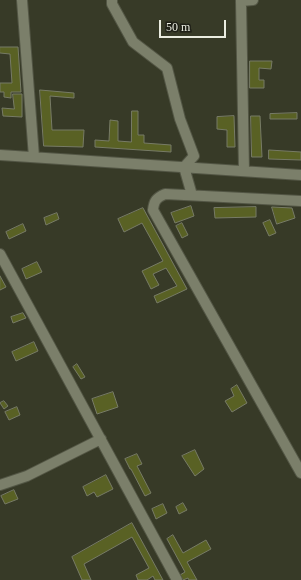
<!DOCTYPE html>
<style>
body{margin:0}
#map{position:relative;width:301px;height:580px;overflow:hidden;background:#373a27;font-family:Georgia,serif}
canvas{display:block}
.scale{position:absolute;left:159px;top:20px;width:67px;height:18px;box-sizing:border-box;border:2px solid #eaece0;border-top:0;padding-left:5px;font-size:12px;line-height:14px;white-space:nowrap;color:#eaece0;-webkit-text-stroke:3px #1f2017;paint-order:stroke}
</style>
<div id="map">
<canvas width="301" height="580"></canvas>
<div class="scale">50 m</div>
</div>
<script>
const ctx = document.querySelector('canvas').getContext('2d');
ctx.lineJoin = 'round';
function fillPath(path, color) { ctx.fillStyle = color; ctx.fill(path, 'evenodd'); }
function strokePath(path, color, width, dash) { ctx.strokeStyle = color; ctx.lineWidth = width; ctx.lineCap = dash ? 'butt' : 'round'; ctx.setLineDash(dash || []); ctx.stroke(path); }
const building = new Path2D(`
 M0 47H18L21 92H11V98L4 97V92H0V83H12L10 54 0 53Z
 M250 61H272L271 69 259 68V80H264V88H250Z
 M40 90 74 93V98L50 96 52 130H84L83 147 44 146Z
 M13 94H22V117L3 116 2 108 14 109Z
 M132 111H138V135H144V143L171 145V152L95 147V140L109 141 110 120 118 121V141L131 142Z
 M297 113V119H270V114Z
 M234 116 235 147H227V130L217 129V117Z
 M251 116H260L262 157H252Z
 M269 150 301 152V160L269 159Z
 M191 206 194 216 175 223 171 213Z
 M256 207V217L215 218 214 208Z
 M272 207 292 208 295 218 277 224Z
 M143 208 187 289 157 303 154 296 177 286 166 268 153 274 159 285 151 289 142 271 163 261 142 223 124 232 118 219Z
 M57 213 59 219 46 225 44 218Z
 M270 220 276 233 269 236 263 223Z
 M182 223 188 235 182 238 176 226Z
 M23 224 26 231 9 239 6 232Z
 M37 262 42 272 26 279 22 269Z
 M0 276 6 287 0 290Z
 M23 313 26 318 13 323 11 317Z
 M34 342 38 351 16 361 12 352Z
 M77 364 85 377 81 379 73 367Z
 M237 385 247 403 232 412 225 401 234 396 231 389Z
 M113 392 118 407 97 414 92 399Z
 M4 401 8 406 4 409 0 403Z
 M17 407 20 415 9 420 5 412Z
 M195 450 204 469 195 476 182 456Z
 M137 454 142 464 137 466 151 493 145 496 131 469H130L125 459Z
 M106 475 113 489 97 497 94 492 87 496 83 487Z
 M14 490 18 499 5 504 1 496Z
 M183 503 187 510 179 514 176 507Z
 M163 504 167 513 156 519 152 509Z
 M132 523 163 580H155L153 576 147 580H138L136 575 149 568 132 537 84 564 91 580H82L72 557Z
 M173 535 183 553 206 540 211 549 187 562 197 580H189L188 578 183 580 180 575 185 572 167 539Z`);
fillPath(building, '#596124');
strokePath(building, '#777b66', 1);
const minor = new Path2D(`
 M22 0 34 157
 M112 0V4L133 42 167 68 180 119 194 156 184 167 192 195
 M241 0V1L253 0
 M241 1 244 171
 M0 155 301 175
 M301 201 165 194C156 198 154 201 153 210L301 473
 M0 254 177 580
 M0 485 27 476 101 439`);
strokePath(minor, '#535645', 12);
strokePath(minor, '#7b7f6a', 10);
</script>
